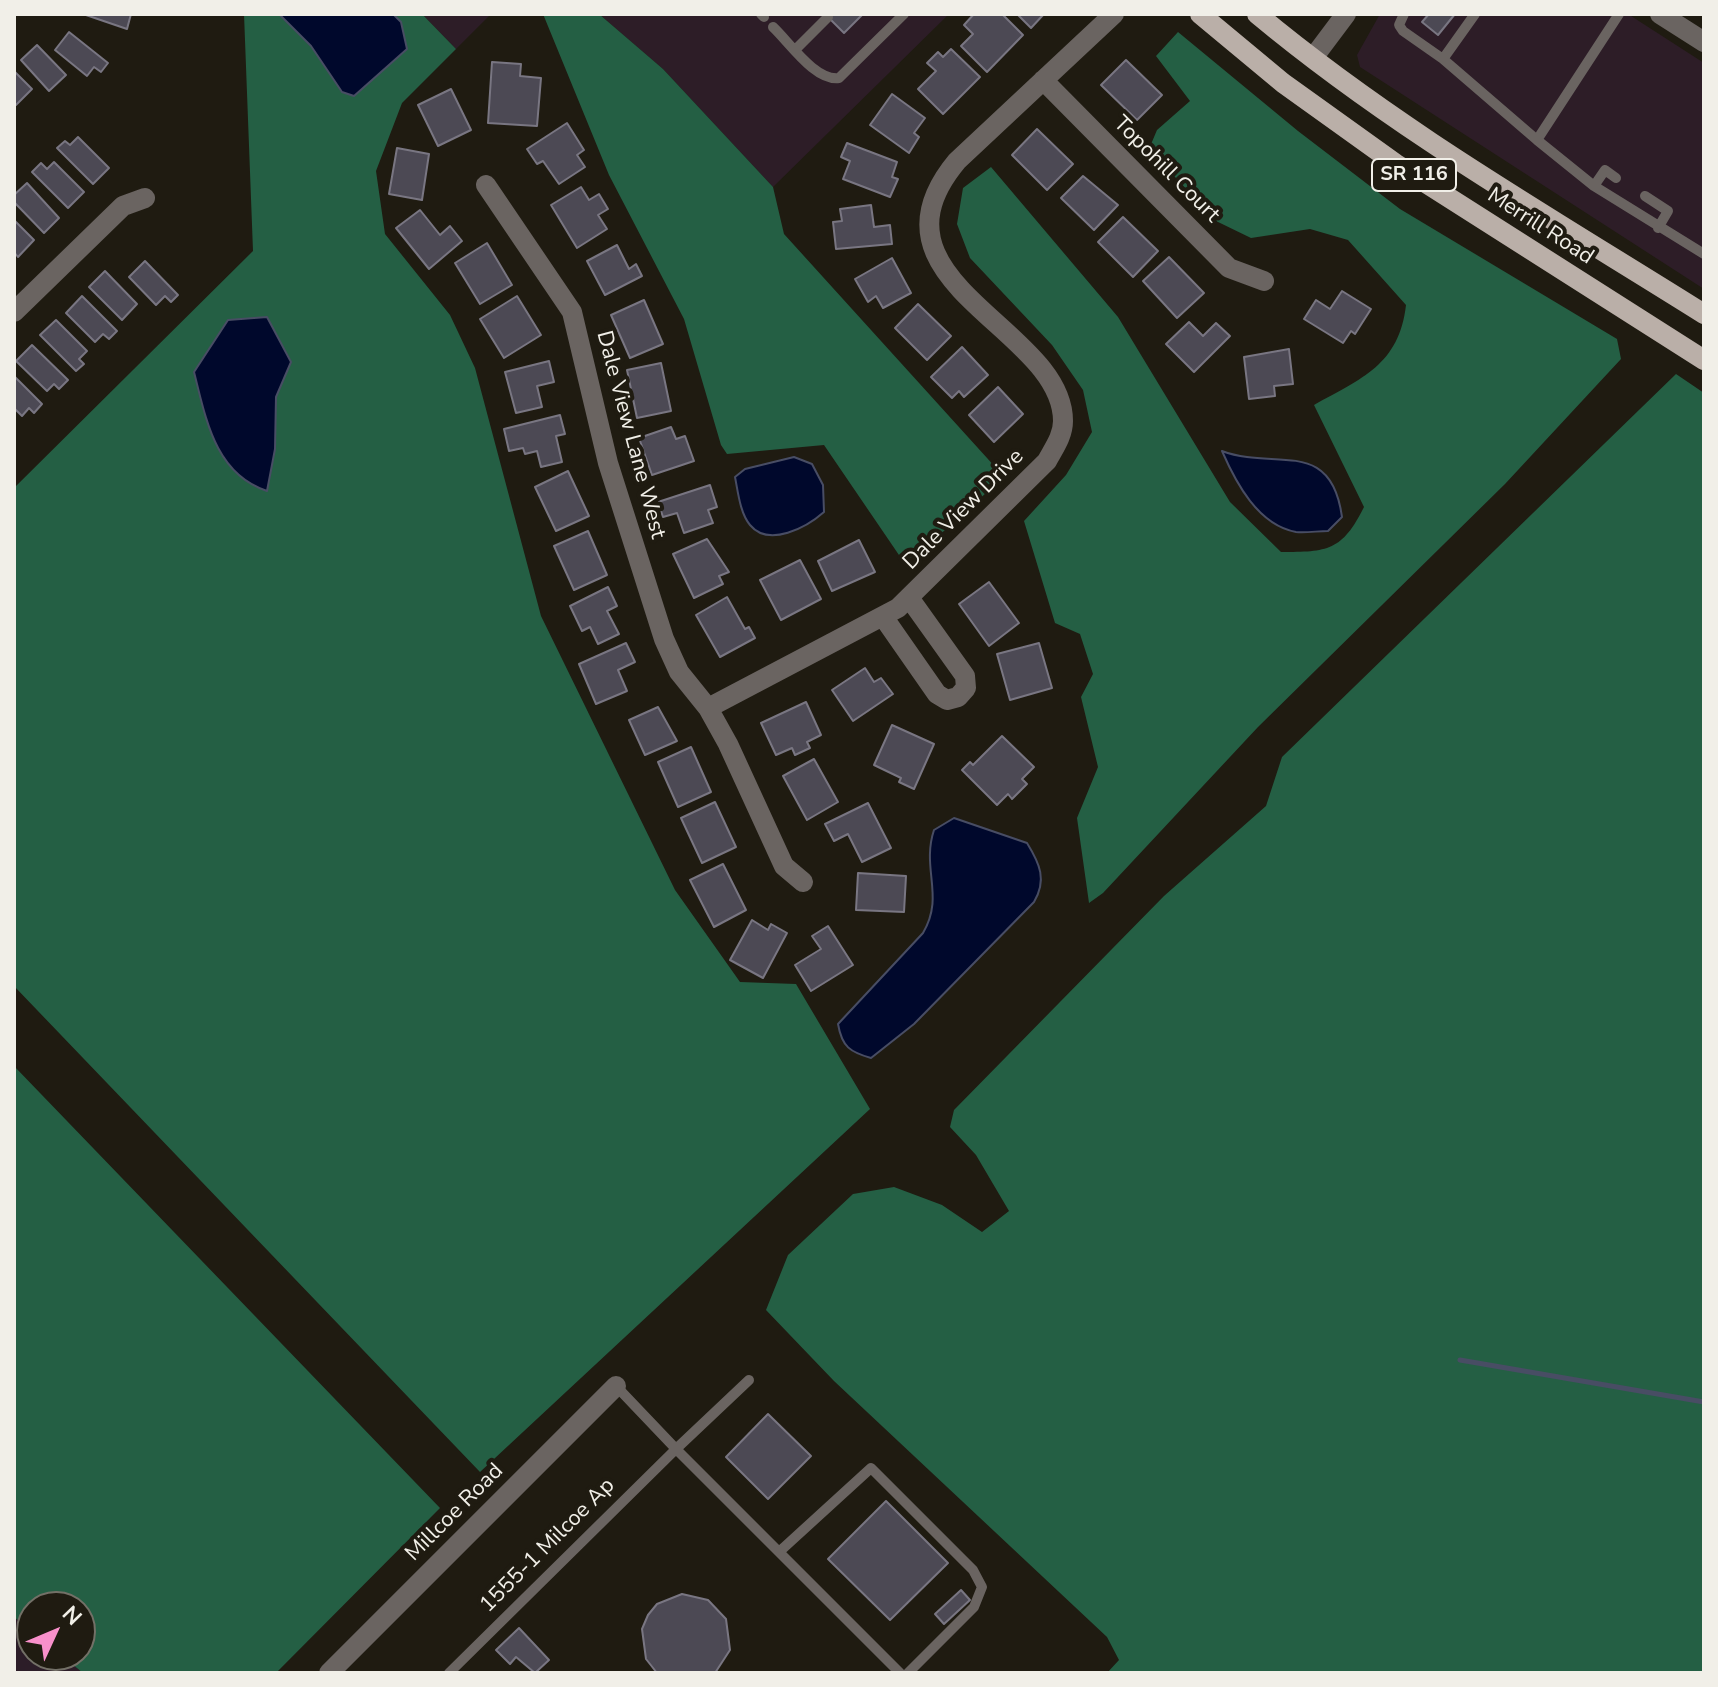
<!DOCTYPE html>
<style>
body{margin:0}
#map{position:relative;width:1718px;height:1687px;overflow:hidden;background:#1f1b11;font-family:"Nunito Sans",sans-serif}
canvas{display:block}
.frame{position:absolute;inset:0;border:16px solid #f1efe8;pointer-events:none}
.north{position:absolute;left:16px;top:1591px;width:80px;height:80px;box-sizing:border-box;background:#1f1b11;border:2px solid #737067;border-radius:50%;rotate:46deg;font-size:22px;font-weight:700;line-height:32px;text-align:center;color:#f1efe8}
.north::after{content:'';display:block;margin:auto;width:28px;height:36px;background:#f890cb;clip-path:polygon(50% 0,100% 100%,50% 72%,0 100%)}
</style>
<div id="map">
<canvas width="1718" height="1687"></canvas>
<div class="frame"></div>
<div class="north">N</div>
</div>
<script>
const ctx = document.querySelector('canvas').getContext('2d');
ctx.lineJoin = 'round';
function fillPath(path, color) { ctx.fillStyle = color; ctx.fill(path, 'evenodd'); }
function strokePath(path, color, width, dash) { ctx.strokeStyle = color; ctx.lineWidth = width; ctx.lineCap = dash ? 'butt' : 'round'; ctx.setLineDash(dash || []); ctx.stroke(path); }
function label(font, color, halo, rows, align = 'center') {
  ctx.font = font + ' "Nunito Sans",sans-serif'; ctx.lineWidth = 8; ctx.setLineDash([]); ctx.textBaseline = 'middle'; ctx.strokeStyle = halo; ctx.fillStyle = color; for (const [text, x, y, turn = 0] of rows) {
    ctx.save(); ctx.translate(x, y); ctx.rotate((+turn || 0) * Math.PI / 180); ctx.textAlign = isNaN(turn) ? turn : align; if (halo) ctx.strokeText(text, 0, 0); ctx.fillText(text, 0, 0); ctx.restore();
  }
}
fillPath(new Path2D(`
 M422 14H491L456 49Z
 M599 14H949L773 187 663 69Z
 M1380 14H1628L1704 63V289L1360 67 1357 55Z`), '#2d1d27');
fillPath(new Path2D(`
 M14 1617 32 1631V1655H61L83 1673H14Z`), '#2c1d28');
fillPath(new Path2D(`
 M244 14H279L311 46 342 92 401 22 393 14H422L456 49 402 103 376 171 385 234 450 315 475 368 541 616 675 890 740 982 796 984 870 1109 480 1472 14 986V488L253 251ZM267 317 291 361 276 397Z
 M543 14H599L663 69 773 187 784 234 997 469 996 484 915 557 901 558 824 445 727 454 721 445 684 319 609 175Z
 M1178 32 1298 131 1400 209 1617 339 1621 359 1505 484 1258 727 1103 893 1089 903 1077 818 1098 767 1081 697 1093 674 1080 634 1055 623 1024 521 1066 475 1092 432 1083 390 1052 345 970 258 957 224 963 188 991 167 1118 317 1230 502 1281 552C1328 552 1342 551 1364 507L1314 405C1362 378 1399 365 1406 305L1348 240 1310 229 1251 238 1216 221 1149 149 1157 130 1190 101 1156 56Z
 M1676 374 1704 393V1673H1107L1119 1660 1107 1637 834 1381 766 1310 788 1255 853 1194 894 1187 942 1205 982 1232 1009 1211 976 1155 950 1127 954 1110 1164 896 1266 806 1282 757Z
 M14 1066 440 1508 276 1673H83L61 1655H80V1607H32V1631L14 1617Z`), '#245f44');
const water = new Path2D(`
 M279 14H393L401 22 407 49 354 96 342 92 311 46Z
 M267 317 291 362 276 397 275 449 267 491C215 474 206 419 194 372L228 320Z
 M1222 451C1274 471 1331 436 1342 517L1328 531C1318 531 1306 533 1296 532 1258 525 1236 483 1222 451Z
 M794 457 812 464 823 485 824 512C807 527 769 548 750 525 740 513 738 492 735 477L745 469Z
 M954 818 1027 843C1040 864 1047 880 1034 902L914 1024 871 1058C850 1052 842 1047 838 1024L923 933C945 896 921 869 934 830Z`);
fillPath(water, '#00082c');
strokePath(water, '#484d64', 2);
strokePath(new Path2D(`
 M1460 1360 1704 1402`), '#484d64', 5);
const building = new Path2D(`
 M83 14H131L127 29Z
 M825 14H863L844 33Z
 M974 14H1002L1023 35 987 72 961 46 973 34 964 25Z
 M1017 14H1044L1031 28Z
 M1429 14H1455L1438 35 1422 22Z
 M69 32 108 63 101 72 94 67 87 76 55 50Z
 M37 45 66 75 49 91 21 60Z
 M951 49 980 77 943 114 918 89 936 71 927 63 938 52 943 57Z
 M1126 60 1162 95 1137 120 1101 85Z
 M492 62 521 64 520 76 541 78 537 126 488 123Z
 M14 71 32 89 16 105 14 103Z
 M451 89 471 130 438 146 418 105Z
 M892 94 925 118 914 133 919 137 909 153 870 125Z
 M567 123 584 150 577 155 585 167 559 184 543 161 537 164 527 149Z
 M1037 129 1073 164 1047 190 1012 155Z
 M78 137 109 168 93 184 57 148 65 141 70 145Z
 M847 143 897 162 892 177 898 179 890 197 843 179 850 161 841 157Z
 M397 148 429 154 422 200 389 194Z
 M54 162 84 192 68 208 32 172 41 163 47 169Z
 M1083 176 1118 205 1094 230 1061 198Z
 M27 183 59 218 44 233 14 202V195Z
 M581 187 589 200 599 194 608 209 598 215 607 229 577 248 551 205Z
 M871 205 874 227 890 225 892 244 836 249 833 222 842 221 840 209Z
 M420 210 440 235 450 226 462 241 429 269 396 228Z
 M1123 217 1158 251 1133 277 1098 242Z
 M14 220 34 240 18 257 14 252Z
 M487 243 512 285 480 304 455 263Z
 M617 245 629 269 636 264 642 276 605 295 587 261Z
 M1169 257 1204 293 1177 318 1143 281Z
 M892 258 911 293 883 308 876 296 868 302 855 279Z
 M145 261 178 295 171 302 165 296 156 305 129 277Z
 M105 271 137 304 122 320 89 287Z
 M1342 291 1371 309 1355 334 1351 331 1343 343 1304 319 1316 300 1330 309Z
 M82 296 117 331 109 339 103 334 95 342 66 313Z
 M517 296 541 335 504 358 480 319Z
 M644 300 663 344 630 358 611 315Z
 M918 304 951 336 927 360 895 328Z
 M56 320 87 351 79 359 84 364 76 371 40 335Z
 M1189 322 1203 336 1216 323 1230 336 1194 372 1166 344Z
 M32 345 68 380 59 389 54 384 47 391 16 361Z
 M962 347 988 375 964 397 959 391 952 398 931 377Z
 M1289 349 1293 384 1274 386 1275 396 1249 399 1244 357Z
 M549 361 554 382 537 386 542 407 516 413 505 372Z
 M661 363 671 411 637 418 627 370Z
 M14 376 42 404 34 413 29 408 22 416 14 408Z
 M998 387 1023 414 994 442 969 415Z
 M560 415 565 434 556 436 562 462 541 467 537 451 525 454 523 448 509 451 504 429Z
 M671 427 676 439 685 436 694 461 652 475 639 438Z
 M568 471 589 516 556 531 535 487Z
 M710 485 717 507 708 510 713 523 684 533 677 513 663 517 658 502Z
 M588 531 607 575 574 590 554 546Z
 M707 539 729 572 719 576 723 584 694 598 673 554Z
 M859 540 875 572 832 591 818 561Z
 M800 560 821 599 781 620 760 580Z
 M989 582 1019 623 989 646 959 604Z
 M608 587 617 606 607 611 619 634 598 644 590 627 582 631 570 606Z
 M727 597 745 629 749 627 755 638 720 657 696 615Z
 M626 643 635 662 618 670 627 691 596 704 579 664Z
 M1039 643 1052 688 1010 700 997 654Z
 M865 668 874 682 881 678 893 694 853 721 832 690Z
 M806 702 821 735 807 742 810 748 795 755 792 748 776 755 761 723Z
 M658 707 677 741 645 755 629 720Z
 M892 725 934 744 914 789 899 782 901 778 874 765Z
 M1002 736 1034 767 1022 779 1027 784 1012 799 1008 794 997 805 962 770 970 762 973 765Z
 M691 747 711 792 678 807 658 762Z
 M814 759 838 802 807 820 783 776Z
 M715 802 736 847 702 863 681 818Z
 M868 803 891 848 862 862 848 834 834 841 825 824Z
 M723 864 746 910 714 927 690 880Z
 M858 873 906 876 904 912 856 910Z
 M752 920 768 930 771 924 787 933 763 978 730 960Z
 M828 926 853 965 811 991 795 965 821 949 812 936Z
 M768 1414 811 1456 768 1499 726 1457Z
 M886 1501 948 1563 890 1620 828 1559Z
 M961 1590 970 1600 944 1624 935 1614Z
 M682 1594 708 1600 726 1619 730 1650 715 1673H657L646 1659 642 1629 648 1615 657 1604Z
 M519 1628 549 1660 535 1673 516 1657 510 1664 496 1650Z`);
fillPath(building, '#4c4954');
strokePath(building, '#797682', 2);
strokePath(new Path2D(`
 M761 14 764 17
 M1404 14 1399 25 1403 31 1443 59 1475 14
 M1619 14 1537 140 1594 186 1704 254
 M773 27C790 43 815 81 839 78L904 14
 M796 49 828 17
 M1443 59 1537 140
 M1594 186 1605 170 1616 178
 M1645 196 1668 211 1658 228
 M616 1386 676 1449 749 1380
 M779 1552 871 1468 973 1570 982 1587 974 1607 908 1673
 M449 1673 676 1449 900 1673`), '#6a6461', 10);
strokePath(new Path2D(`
 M1660 14 1704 42
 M1313 58 1346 14
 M1043 80 1229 268 1264 281
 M486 185 572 312 608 463 664 639 679 672 708 708 728 744 784 866 803 882
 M14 312 123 206 145 198
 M884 618 937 694 947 700 958 697 966 688 965 676 910 599
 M708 708 898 608 1047 461C1054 448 1063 436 1063 421 1063 327 856 282 957 161L1114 14
 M329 1673 616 1386`), '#6a6461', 20);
strokePath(new Path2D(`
 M1200 14 1283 83 1396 164 1704 360
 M1257 14C1395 129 1553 219 1704 314`), '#baafa8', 20);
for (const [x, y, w] of [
 [1414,175,84]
]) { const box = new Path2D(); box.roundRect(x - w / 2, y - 16, w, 32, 6); ctx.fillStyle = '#1f1b11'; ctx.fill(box); strokePath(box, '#f1efe8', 2); }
label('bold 20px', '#f1efe8', null, [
 ["SR 116",1414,175]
]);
label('22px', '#f1efe8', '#1f1b11', [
 ["Topohill Court",1166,170,45],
 ["Merrill Road",1540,227,33],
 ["Dale View Lane West",630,435,75],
 ["Dale View Drive",964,510,-45],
 ["Millcoe Road",455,1513,-45],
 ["1555-1 Milcoe Ap",548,1546,-45]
]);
</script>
